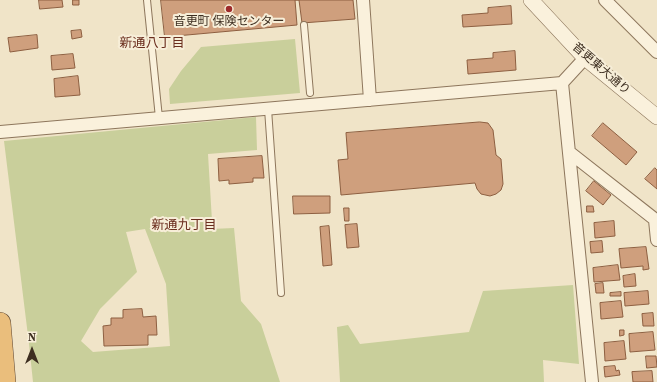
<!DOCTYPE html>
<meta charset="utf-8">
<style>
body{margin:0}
#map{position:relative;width:657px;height:382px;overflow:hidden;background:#f0e4c8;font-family:"Source Serif 4",serif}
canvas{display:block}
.north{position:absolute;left:12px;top:330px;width:40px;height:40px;-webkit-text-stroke:3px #f7eed8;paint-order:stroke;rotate:0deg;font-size:11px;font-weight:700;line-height:16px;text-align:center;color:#3d2e20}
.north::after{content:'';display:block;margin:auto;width:14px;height:18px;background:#3d2e20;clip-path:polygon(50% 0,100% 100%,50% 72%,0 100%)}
</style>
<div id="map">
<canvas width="657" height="382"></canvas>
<div class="north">N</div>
</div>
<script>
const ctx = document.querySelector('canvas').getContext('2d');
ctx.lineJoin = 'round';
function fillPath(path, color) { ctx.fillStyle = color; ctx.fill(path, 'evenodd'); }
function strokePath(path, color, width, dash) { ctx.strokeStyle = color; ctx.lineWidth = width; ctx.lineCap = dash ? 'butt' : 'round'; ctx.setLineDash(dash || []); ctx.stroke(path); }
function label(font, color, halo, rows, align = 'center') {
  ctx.font = font + ' "Source Serif 4","Noto Sans JP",serif'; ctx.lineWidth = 4; ctx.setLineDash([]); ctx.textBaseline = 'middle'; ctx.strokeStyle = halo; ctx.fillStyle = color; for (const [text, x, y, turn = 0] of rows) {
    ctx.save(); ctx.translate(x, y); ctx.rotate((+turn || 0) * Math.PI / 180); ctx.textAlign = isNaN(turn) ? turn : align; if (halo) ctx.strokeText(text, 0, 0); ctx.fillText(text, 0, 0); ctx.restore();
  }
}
fillPath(new Path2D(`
 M295 39 300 93 170 104 169 89 181 71 201 47Z
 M256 117 257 150 208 154 212 221 211 229 234 228 241 301 261 324 280 382H33L29 344 4 141ZM145 229 166 284 170 346 93 352 81 341 100 309 137 272 126 232Z
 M573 285 579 364 543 360 544 382H340L337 327 348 325 360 344 469 332 483 291Z`), '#c9cf9b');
const building = new Path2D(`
 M39 0H62L63 7 40 9Z
 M73 0H79V5H73Z
 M161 0H353L355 19 302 23 299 0H295L297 25 165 37Z
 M511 6 512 24 463 27 462 15 488 13V8Z
 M81 30 82 37 72 39 71 31Z
 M37 35 38 48 10 52 8 38Z
 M515 51 516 70 468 74 467 60 493 58V53Z
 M73 54 75 68 52 70 51 56Z
 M78 76 80 95 55 97 54 79Z
 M480 122 488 123 493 130 496 155 501 159 503 184 501 190 496 194 490 196 481 194 477 189 475 183 341 195 338 160 348 159 346 133Z
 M603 123 637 152 626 165 592 136Z
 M262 156 264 178H253V182L229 184V180L219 181 218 159Z
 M655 168 657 170V189L645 179Z
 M594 181 611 195 603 205 586 191Z
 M293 196H330V213L294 214Z
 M587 206H593L594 212H587Z
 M344 208H349V221H345Z
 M614 221 615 236 595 238 594 223Z
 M357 224 359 247 347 248 345 225Z
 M329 226 332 265 323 266 320 227Z
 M602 241 603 252 591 253 590 242Z
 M646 247 649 269 643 270V266L621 268 619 249Z
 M618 265 620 280 594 282 593 268Z
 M635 274 636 286 624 287 623 276Z
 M603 283 604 293H596L595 284Z
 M648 291 649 304 625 306 624 293Z
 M621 292V296H610V293Z
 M621 301 623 317 601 319 600 303Z
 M142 309 143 317 156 316 157 335H148V345L104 346 103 326 111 325V318H123V310Z
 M653 313 654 326H643L642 314Z
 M620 330H624V335L620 336Z
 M653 332 655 350 630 352 629 334Z
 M624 341 626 359 605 361 604 343Z
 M646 356H656L657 367 647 368Z
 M615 366 616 371 619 370 620 375 605 377 604 367Z
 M652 371 653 382H633L632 372Z`);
fillPath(building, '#cf9f7d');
strokePath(building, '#8d5f41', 1);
const service = new Path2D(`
 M147 0 159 118
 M304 25 310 93
 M268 109 281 293`);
const minor = new Path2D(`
 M363 0 370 100
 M605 0 657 52
 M562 83 592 382
 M0 132 562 83 585 58
 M569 152 657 221
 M655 220 657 240`);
const tertiary = new Path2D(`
 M531 0 585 58 657 117`);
const trunk = new Path2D(`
 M0 323 5 382`);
strokePath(service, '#8d765c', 8);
strokePath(minor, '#8d765c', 14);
strokePath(tertiary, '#8d765c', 16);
strokePath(trunk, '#5b4430', 22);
strokePath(service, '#faf1dc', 6);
strokePath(minor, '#faf1dc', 12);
strokePath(tertiary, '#faf1dc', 15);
strokePath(trunk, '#eabe7c', 21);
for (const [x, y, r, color] of [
 [229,9,4,"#9e2a2b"]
]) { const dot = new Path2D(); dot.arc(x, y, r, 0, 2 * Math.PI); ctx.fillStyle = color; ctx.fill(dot); strokePath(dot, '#f7eed8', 1.5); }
label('12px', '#3d2e20', '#f7eed8', [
 ["音更町 保険センター",229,22]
]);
label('12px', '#3d2e20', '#f7eed8', [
 ["音更東大通り",601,69,41]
]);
label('13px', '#6b2e1e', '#f7eed8', [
 ["新通八丁目",152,44],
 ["新通九丁目",184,226]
]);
</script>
